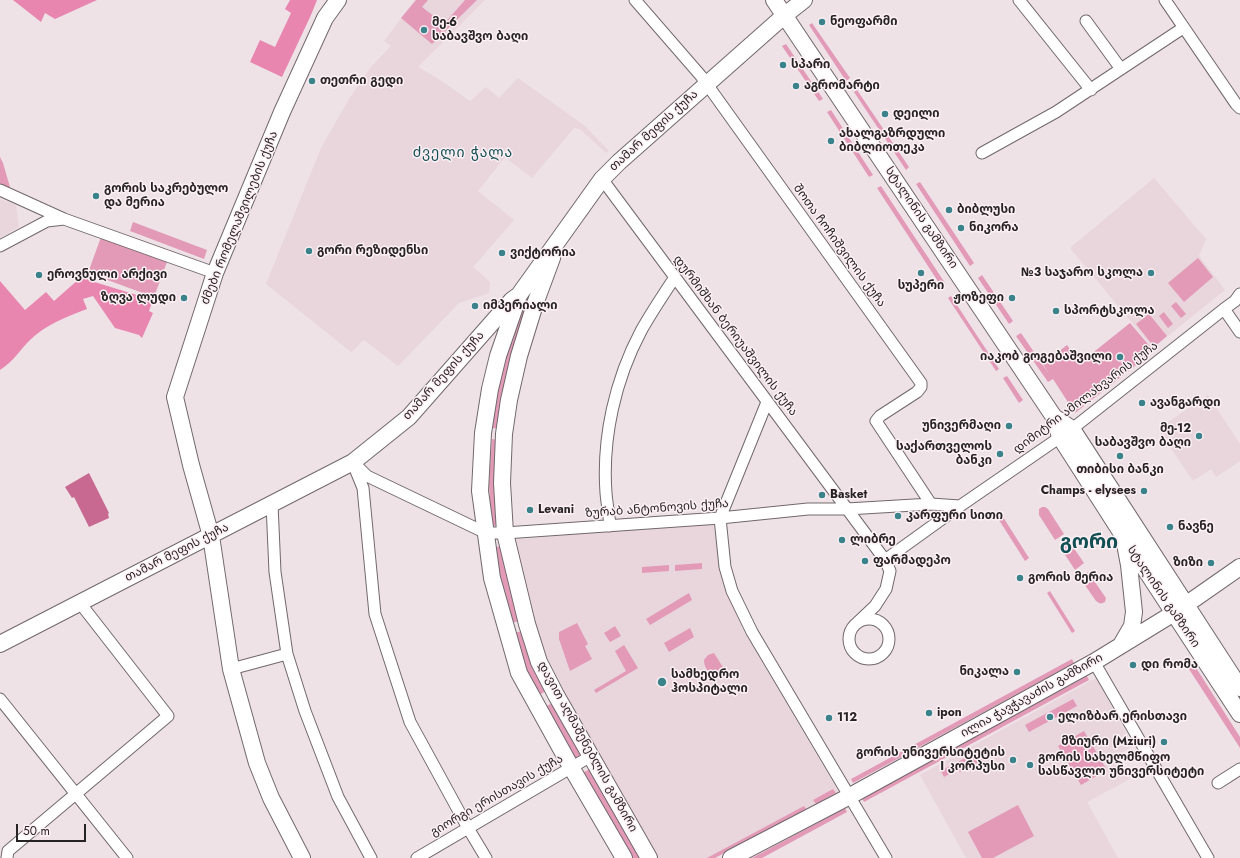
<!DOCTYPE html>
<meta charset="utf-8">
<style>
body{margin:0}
#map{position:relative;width:1240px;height:858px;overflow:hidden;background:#eee2e7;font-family:Jost,sans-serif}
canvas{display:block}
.scale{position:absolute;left:16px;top:824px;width:70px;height:18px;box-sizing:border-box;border:2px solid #272324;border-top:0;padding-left:5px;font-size:12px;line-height:14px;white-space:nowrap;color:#272324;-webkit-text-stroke:3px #fcf0f4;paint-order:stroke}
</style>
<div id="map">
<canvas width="1240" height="858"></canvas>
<div class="scale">50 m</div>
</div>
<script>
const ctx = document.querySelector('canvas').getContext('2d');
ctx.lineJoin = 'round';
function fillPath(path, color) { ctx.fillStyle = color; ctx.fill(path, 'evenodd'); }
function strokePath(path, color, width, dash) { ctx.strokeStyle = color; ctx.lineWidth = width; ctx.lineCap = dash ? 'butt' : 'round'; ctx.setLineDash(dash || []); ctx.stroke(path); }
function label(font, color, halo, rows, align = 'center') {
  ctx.font = font + ' Jost,"Noto Sans Georgian",sans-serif'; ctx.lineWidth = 3; ctx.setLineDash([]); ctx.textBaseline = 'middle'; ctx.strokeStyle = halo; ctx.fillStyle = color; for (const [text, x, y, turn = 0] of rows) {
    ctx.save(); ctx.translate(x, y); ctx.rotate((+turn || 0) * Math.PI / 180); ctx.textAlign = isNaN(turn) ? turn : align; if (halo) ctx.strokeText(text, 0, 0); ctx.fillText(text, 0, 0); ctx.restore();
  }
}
fillPath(new Path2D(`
 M415 0H485L418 67 437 78 470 101 486 87 499 98 518 78 585 126 609 151 606 153 580 129 574 128 532 178 505 157 478 191 514 220 473 267 490 282 489 293 459 303 398 366 364 340 351 352 266 284 321 148 349 99 370 68 391 46 384 41Z
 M1154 178 1206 239 1199 256 1225 290 1153 348 1070 248Z
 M0 199 16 205 19 227 0 238Z
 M1208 395 1240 444V461L1216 477 1211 469 1193 481 1158 429Z
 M713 522 723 583 743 630 839 793 710 858H651L542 666 511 540Z
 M1096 678 1133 746 1117 755 1130 779 1087 802 1118 858H966L920 775Z`), '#e9d5dc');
fillPath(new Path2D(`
 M416 0H428L422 7 444 24 465 0H477L432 44 401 18Z
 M812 23 850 78 846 81 809 25Z
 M786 44 823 99 819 101 782 46Z
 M857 90 909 167 906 170 854 92Z
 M831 110 873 175 869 177 827 112Z
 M0 157 3 163 12 194 0 188Z
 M920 182 974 263 970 266 916 184Z
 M881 186 945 283 941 286 877 188Z
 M133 222 207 250 204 259 130 231Z
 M101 237 167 262 154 297 88 273Z
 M1198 258 1213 277 1184 302 1168 283Z
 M982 275 1013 321 1009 324 978 278Z
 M951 296 999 369 996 371 948 298Z
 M1176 302 1186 314 1181 318 1171 306Z
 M525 306 529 307 502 429 492 428 497 386 506 350 522 307Z
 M1164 312 1173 324 1168 328 1159 316Z
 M1149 314 1167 336 1154 347 1136 324Z
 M1130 323 1154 351 1075 413 1053 379 1048 382 1016 336 1021 333 1049 374 1043 364 1067 345 1080 363Z
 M1007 376 1023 400 1019 403 1003 378Z
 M492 439 503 441 502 525 491 526 489 481Z
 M1042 507H1045L1048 509 1064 534 1055 540 1039 515V509Z
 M1003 517 1029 558 1025 561 999 520Z
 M1069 541 1084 563 1075 570 1060 547Z
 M505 545 521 621 509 623 492 548Z
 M702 563V569L675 571V565Z
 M669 565V571L642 573V567Z
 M1088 572 1106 598 1105 602C1101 604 1100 604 1096 601L1080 578Z
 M1050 591 1075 631 1072 633 1047 593Z
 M689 593 692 600 650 625 646 619Z
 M577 623 588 644 585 646 592 659 570 671 559 639V632Z
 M615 626 621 636 610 642 604 633Z
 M690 628 694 637 669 652 664 643Z
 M523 631 548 690 537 696 521 660 513 633Z
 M624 645 638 668 596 693 594 690 626 671 615 651Z
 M714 653 724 669 713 674C708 672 704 667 704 660L708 655Z
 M1072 659 1074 663 853 783 851 779Z
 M1193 663 1240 737V748L1187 666Z
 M1087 676 1089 680 864 802 862 798Z
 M1073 699 1077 706 1029 732 1025 725Z
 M554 702 584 753 573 760 543 708Z
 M1084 731 1107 770 1081 785 1058 746Z
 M982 749 987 758 960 772 958 769 944 777 941 771Z
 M592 768 644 858H628L580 774Z
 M833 789 836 793 816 804 813 800Z
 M1018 805 1034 836 993 858H982L968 832Z
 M804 806 806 809 715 858H707Z
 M845 808 847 812 762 858H752Z`), '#e29ab7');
fillPath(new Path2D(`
 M13 0H97L55 19 45 13 41 22Z
 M290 0H317L311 15 282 77 250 62 260 40 275 47 291 13 285 9Z
 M81 273 88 275V280L153 300 149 311 153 313 142 338 139 335 115 328 93 296 83 299 87 309C68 316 45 325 30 340 19 351 14 361 0 370V281L25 310 46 292 54 301 79 279Z`), '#e886b0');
fillPath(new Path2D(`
 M89 473 109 513 108 514 109 518 89 527 74 497 72 498 65 487Z`), '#c86992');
const street = new Path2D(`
 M635 0 701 76 921 383V387L917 392 880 416 876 421 931 504
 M1019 0 1091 90
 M1165 0 1236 104 1240 108
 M1086 21 1121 69
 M982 153 1056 112 1183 28
 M602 179 885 560 890 571 886 589 875 606 858 622
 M0 190 64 219 215 273
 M0 246 47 221 64 219
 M1224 309 1240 332
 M767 402 720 518 725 567 732 591 752 632 886 858
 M353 462 367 476 486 533H505L720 518 808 509H847L931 504 960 506
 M354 466 363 488 375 614 410 722 468 828 486 858
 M272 504 275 572 287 654 305 711 338 797 371 858
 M610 526C609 515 607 504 606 493 602 438 615 380 641 331 651 313 663 295 675 277
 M885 560 960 506 1072 429 1224 309 1235 301 1240 294
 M849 639a20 20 0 1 1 40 0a20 20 0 1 1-40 0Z
 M1094 662 1208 858
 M231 669 287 654
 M0 699 127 858
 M1218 783 1240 769
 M7 858 8 851 168 716 80 603
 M417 858 591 756`);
const secondary = new Path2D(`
 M774 0 1054 417 1060 437 1124 537 1240 714
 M552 258 535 304 519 356 509 400 504 434 502 483 505 533 527 624 539 662 556 695 649 858
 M518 298 498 356 490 389 483 433 480 491 492 578 519 673 571 767 624 858
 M1054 417 1072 429 1240 688
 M0 644 353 462 409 417 512 300 519 295 602 179 619 162 785 15 804 0
 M1121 645 1132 626 1134 612 1129 565 1125 544
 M302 858 271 798 257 763 231 669 211 536 191 465 175 397 215 273 282 112 325 18 338 0
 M731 858 850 796 1094 662 1174 613 1240 567`);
strokePath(street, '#72686c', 13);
strokePath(secondary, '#72686c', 18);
strokePath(street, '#fff', 11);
strokePath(secondary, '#fff', 16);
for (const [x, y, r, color] of [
 [822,22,4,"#3b838b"],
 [424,30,4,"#3b838b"],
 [783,65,4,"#3b838b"],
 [312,81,4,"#3b838b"],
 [796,86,4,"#3b838b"],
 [885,114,4,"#3b838b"],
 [831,141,4,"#3b838b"],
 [96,196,4,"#3b838b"],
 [949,210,4,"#3b838b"],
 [961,228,4,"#3b838b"],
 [309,251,4,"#3b838b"],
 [502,253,4,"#3b838b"],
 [921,273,4,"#3b838b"],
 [1151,273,4,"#3b838b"],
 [39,275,4,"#3b838b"],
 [184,298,4,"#3b838b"],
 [1012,298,4,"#3b838b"],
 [475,306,4,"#3b838b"],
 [1056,311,4,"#3b838b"],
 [1120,357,4,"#3b838b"],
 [1142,403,4,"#3b838b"],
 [1009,426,4,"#3b838b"],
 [1199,436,4,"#3b838b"],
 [1000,454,4,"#3b838b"],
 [1120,456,4,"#3b838b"],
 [1144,491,4,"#3b838b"],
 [822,495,4,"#3b838b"],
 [530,510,4,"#3b838b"],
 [898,516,4,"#3b838b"],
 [1170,527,4,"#3b838b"],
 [842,540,4,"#3b838b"],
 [865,561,4,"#3b838b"],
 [1211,563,4,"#3b838b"],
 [1020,578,4,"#3b838b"],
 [1133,665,4,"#3b838b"],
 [1017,672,4,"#3b838b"],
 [662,682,5,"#3b838b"],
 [929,713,4,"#3b838b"],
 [1050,717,4,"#3b838b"],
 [829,718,4,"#3b838b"],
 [1164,742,4,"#3b838b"],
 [1013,760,4,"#3b838b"],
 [1030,765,4,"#3b838b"]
]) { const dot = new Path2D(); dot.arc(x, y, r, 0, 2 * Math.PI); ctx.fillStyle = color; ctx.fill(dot); strokePath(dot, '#fcf0f4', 1.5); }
label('bold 12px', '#272324', '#fcf0f4', [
 ["ნეოფარმი",830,22],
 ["მე-6",432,23],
 ["საბავშვო ბაღი",432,37],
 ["სპარი",791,65],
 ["თეთრი გედი",320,81],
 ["აგრომარტი",804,86],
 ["დეილი",893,114],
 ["ახალგაზრდული",839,134],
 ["ბიბლიოთეკა",839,148],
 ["გორის საკრებულო",104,189],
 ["და მერია",104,203],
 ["ბიბლუსი",957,210],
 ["ნიკორა",969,228],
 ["გორი რეზიდენსი",317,251],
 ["ვიქტორია",510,253],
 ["№3 საჯარო სკოლა",1143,273,"right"],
 ["ეროვნული არქივი",47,275],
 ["სუპერი",921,286,"center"],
 ["ზღვა ლუდი",176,298,"right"],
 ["ჟოზეფი",1004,298,"right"],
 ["იმპერიალი",483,306],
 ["სპორტსკოლა",1064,311],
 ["იაკობ გოგებაშვილი",1112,357,"right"],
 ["ავანგარდი",1150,403],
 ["უნივერმაღი",1001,426,"right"],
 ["მე-12",1191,429,"right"],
 ["საბავშვო ბაღი",1191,443,"right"],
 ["საქართველოს",992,447,"right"],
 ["ბანკი",992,461,"right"],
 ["თიბისი ბანკი",1120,470,"center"],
 ["Champs - elysees",1136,491,"right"],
 ["Basket",830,495],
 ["Levani",538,510],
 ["კარფური სითი",906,516],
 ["ნავნე",1178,527],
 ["ლიბრე",850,540],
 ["ფარმადეპო",873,561],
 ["ზიზი",1203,563,"right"],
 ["გორის მერია",1028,578],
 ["დი რომა",1141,665],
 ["ნიკალა",1009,672,"right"],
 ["სამხედრო",671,675],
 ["ჰოსპიტალი",671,689],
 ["ipon",937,713],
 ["ელიზბარ ერისთავი",1058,717],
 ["112",837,718],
 ["მზიური (Mziuri)",1156,742,"right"],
 ["გორის უნივერსიტეტის",1005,753,"right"],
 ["I კორპუსი",1005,767,"right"],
 ["გორის სახელმწიფო",1038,758],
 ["სასწავლო უნივერსიტეტი",1038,772]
], 'left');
label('12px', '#272324', '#fcf0f4', [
 ["თამარ მეფის ქუჩა",654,131,-42],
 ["ძმები რომელაშვილების ქუჩა",240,218,-68],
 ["სტალინის გამზირი",921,218,56],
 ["შოთა ჩოჩიშვილის ქუჩა",839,246,54],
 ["დურმიშხან ბერიუაშვილის ქუჩა",735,336,53],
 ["თამარ მეფის ქუჩა",444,376,-48],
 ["დიმიტრი ამილახვარის ქუჩა",1086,398,-37],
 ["ზურაბ ანტონოვის ქუჩა",657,509,-4],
 ["თამარ მეფის ქუჩა",177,553,-27],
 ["სტალინის გამზირი",1163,597,56],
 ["ილია ჭავჭავაძის გამზირი",1032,696,-29],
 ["დავით აღმაშენებლის გამზირი",587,747,61],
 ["გიორგი ერისთავის ქუჩა",497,796,-30]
]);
ctx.letterSpacing = '1px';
label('14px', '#114f54', '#fcf0f4', [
 ["ძველი ჭალა",463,154]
]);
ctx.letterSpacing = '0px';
label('bold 20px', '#114f54', '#fcf0f4', [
 ["გორი",1089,543]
]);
</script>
